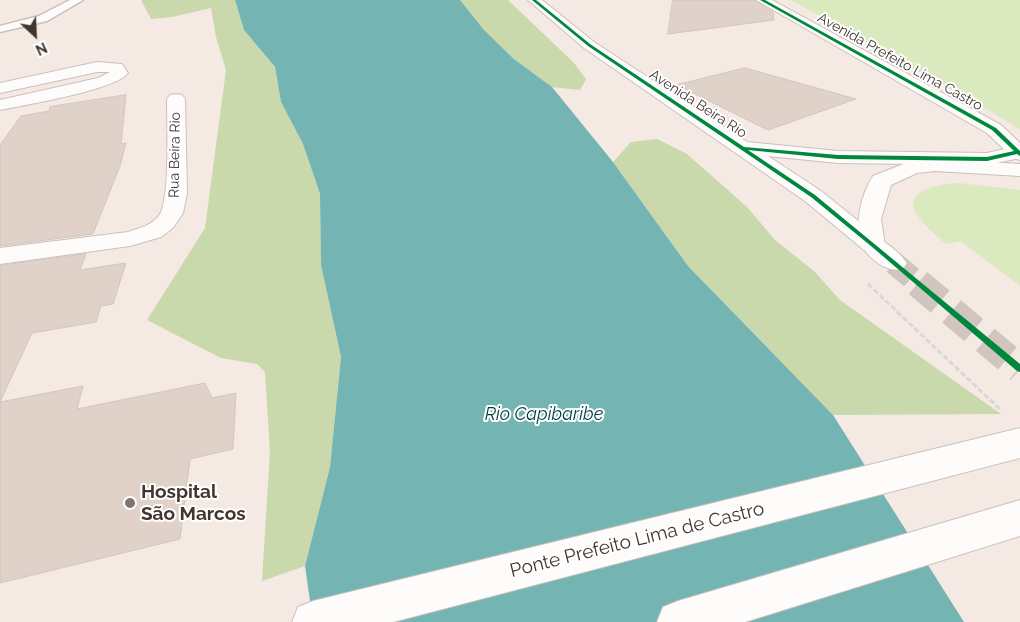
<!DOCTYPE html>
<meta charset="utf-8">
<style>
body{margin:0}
#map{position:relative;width:1020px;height:622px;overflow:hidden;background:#f4e9e3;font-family:Raleway,sans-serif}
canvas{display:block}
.north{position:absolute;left:10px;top:10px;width:50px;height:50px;-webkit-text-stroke:4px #fff;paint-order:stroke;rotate:155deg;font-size:14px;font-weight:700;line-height:20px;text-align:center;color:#42352f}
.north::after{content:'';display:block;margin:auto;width:18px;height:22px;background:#42352f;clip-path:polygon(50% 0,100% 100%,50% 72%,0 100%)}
</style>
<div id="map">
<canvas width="1020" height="622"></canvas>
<div class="north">N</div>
</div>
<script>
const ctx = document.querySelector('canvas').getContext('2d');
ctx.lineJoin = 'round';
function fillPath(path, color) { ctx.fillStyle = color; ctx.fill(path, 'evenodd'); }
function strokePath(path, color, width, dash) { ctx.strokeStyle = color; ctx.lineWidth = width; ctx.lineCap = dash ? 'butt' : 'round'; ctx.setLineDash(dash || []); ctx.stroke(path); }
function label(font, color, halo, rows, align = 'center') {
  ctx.font = font + ' Raleway,sans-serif'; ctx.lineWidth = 4; ctx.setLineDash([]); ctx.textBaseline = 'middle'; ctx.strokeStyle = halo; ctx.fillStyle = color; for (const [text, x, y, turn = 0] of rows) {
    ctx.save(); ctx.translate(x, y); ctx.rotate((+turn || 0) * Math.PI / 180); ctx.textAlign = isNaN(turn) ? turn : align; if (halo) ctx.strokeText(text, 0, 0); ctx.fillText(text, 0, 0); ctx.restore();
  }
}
fillPath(new Path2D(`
 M791 0H1020V130L1002 118Z
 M959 183 1020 190V286L961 241 946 244C936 235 925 227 918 216 899 189 942 184 959 183Z`), '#dae9be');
fillPath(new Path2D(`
 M141 0H235L244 30 275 67 281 102 303 144 320 194 321 265 341 357 330 467 305 566 262 581 270 452 265 372 257 364 221 358 147 320 205 228 226 70 216 37 211 8 172 17 151 19Z
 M460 0H508L574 63 586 79 580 90 552 87 514 59 484 30Z
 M657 139 687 154 747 207 775 240 815 272 840 300 1001 414 833 415 688 266 613 162 631 142Z`), '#c9d9ab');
fillPath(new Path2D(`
 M235 0H460L484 30 514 59 552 87 613 162 688 266 833 415 964 622H313L305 566 330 467 341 357 321 265 320 194 303 144 281 102 275 67 244 30Z`), '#74b5b3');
const building = new Path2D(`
 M673 0H754L773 12 774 20 668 34Z
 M745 68 856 99 768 130 677 85Z
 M126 95 121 144 126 143 120 166 93 234 0 246V145L21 116 49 111 50 107Z
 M86 254 80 270 126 263 113 304 101 306 96 322 32 333 0 402 83 386 77 409 205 383 212 398 236 393 233 449 190 459 180 539 0 583V266Z`);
fillPath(building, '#e0d1c9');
strokePath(building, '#d0c6c0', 1);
strokePath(new Path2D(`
 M894 263 919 284`), '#d0c5bf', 23, [23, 12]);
strokePath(new Path2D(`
 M918 283 1020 369`), '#d0c5bf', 29, [29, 15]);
const service = new Path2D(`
 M70 0H83L47 21 0 32V26L39 16Z`);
const minor = new Path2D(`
 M97 62 122 64 128 73C116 90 24 105 0 110V100L98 78 110 72H97L0 93V83Z
 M176 94 182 95 185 99 187 193 183 213 173 228 161 237 130 246 0 264V248L128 232C139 228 155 225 161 212 170 190 167 126 167 99L170 95Z`);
const tertiary = new Path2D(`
 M756 0H772L1001 125 1020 143V160L1013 158 987 133Z`);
const secondary = new Path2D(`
 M528 0H542L594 42 747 142 838 151 987 153 1018 146H1020V158L987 165 838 163 768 156 821 191 882 240 885 245 882 250 873 253 864 250 805 201 584 48Z`);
const primary = new Path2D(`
 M873 237C886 241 899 252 907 263L903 269C886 273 870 259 861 245L864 240Z`);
const trunk = new Path2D(`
 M935 159 1020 164V176L935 171 917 173 891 185 881 219 885 245 882 250 873 253 864 250C852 231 861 194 873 176L906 163Z
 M1020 428V458L393 622H292L298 607 313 601Z
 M1020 500V536L745 622H657L663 607 678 601Z`);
strokePath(service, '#cbc0bb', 3);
strokePath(minor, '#cbc0bb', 2);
strokePath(tertiary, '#cbc0bb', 2);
strokePath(secondary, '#cbc0bb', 2);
strokePath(primary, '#cbc0bb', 2);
strokePath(trunk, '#cbc0bb', 2);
strokePath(new Path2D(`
 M868 284 1001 410`), '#dbd7d5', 3, [5.5, 2.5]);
fillPath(service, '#fdfcfb');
fillPath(minor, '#fdfcfb');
fillPath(tertiary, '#fdfcfb');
fillPath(secondary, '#fdfcfb');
fillPath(primary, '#fdfcfb');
fillPath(trunk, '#fdfcfb');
fillPath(new Path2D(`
 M532 0H536L590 44 744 147 838 155 987 157 1014 151 992 130 760 0H765L996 128 1020 151V156L1017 154 987 161 838 159 748 150 815 195 1020 364V372L1017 371 871 246 811 197 588 46Z`), '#00873e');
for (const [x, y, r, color] of [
 [130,503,6,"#80746e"]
]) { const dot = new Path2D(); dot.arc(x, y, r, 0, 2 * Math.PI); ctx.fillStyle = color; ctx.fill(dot); strokePath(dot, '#fff', 2); }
label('14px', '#42352f', '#fff', [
 ["Avenida Prefeito Lima Castro",900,62,29],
 ["Avenida Beira Rio",698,104,33],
 ["Rua Beira Rio",175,155,-89]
]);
label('italic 18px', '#003d3d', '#fff', [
 ["Rio Capibaribe",544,415]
]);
label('bold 19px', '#42352f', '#fff', [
 ["Hospital",141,492],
 ["São Marcos",141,514]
], 'left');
label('19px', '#42352f', '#fff', [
 ["Ponte Prefeito Lima de Castro",637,540,-14]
]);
</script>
